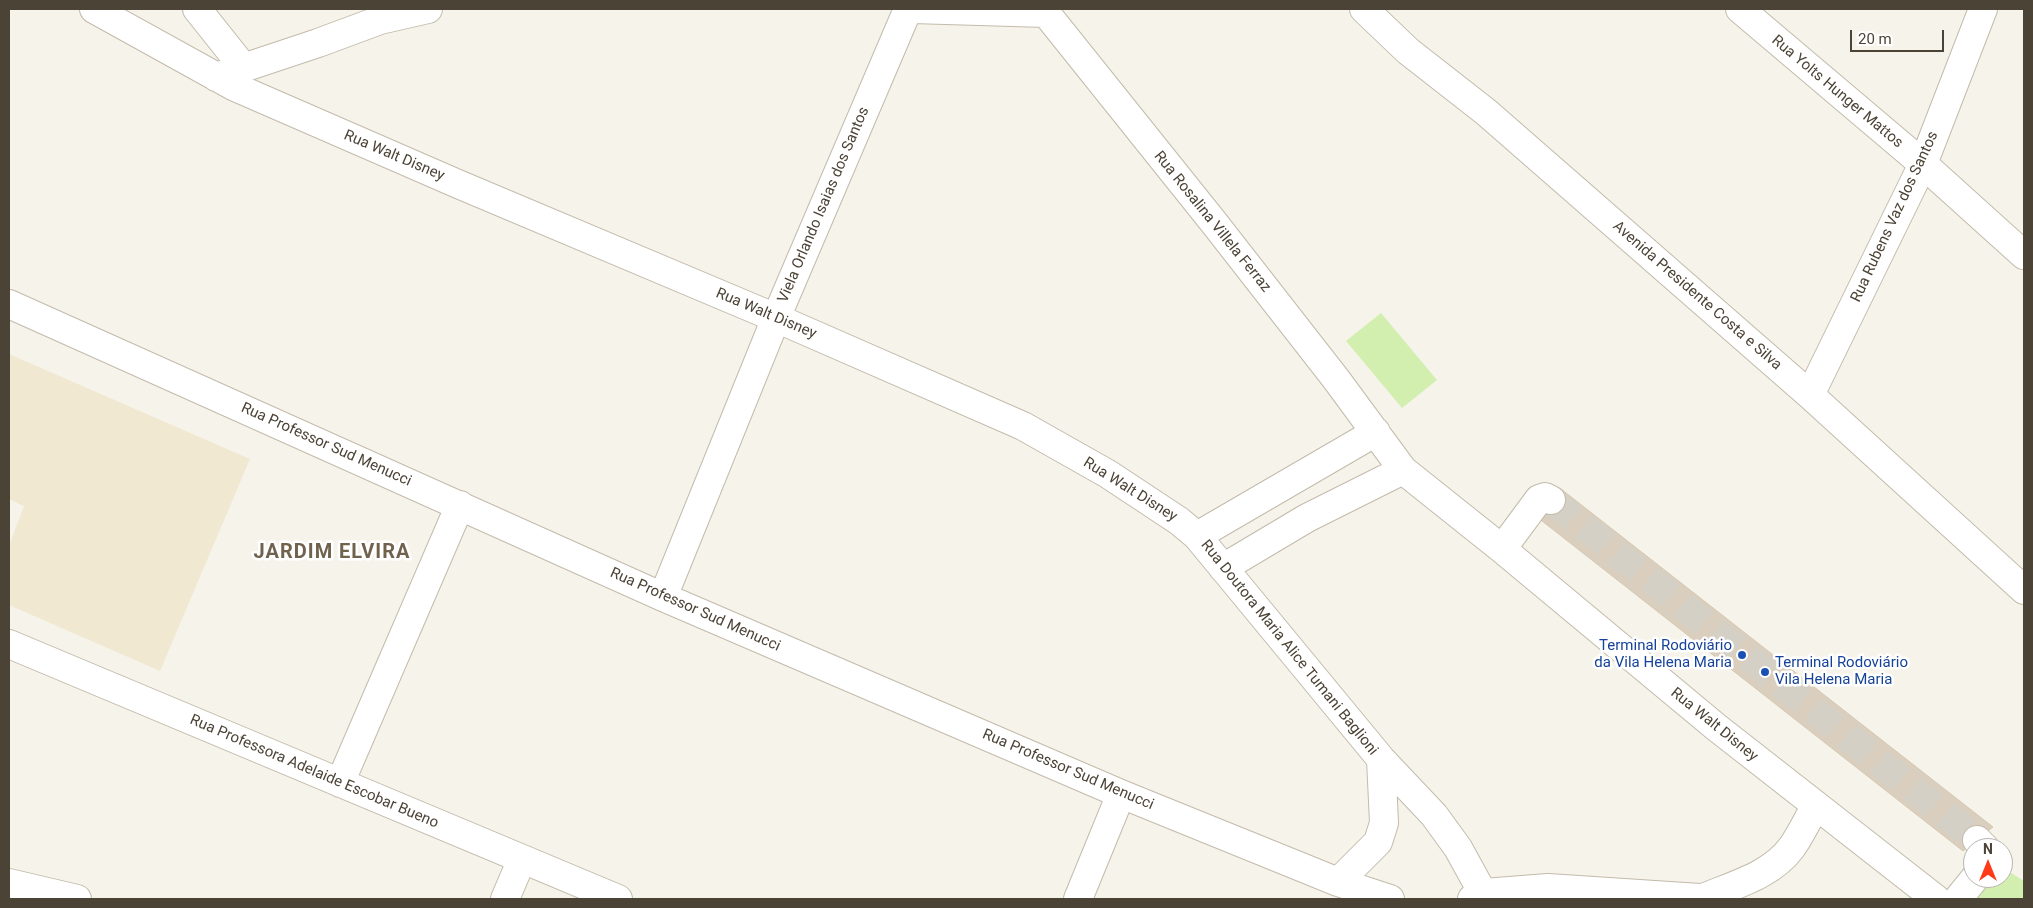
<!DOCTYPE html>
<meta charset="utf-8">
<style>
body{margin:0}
#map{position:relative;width:2033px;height:908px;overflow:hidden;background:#f6f3ea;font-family:Roboto,sans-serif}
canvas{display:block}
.frame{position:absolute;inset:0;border:10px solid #4c4337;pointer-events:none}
.north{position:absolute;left:1963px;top:838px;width:50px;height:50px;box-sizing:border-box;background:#fff;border:1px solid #b7b4af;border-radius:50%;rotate:0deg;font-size:14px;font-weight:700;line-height:20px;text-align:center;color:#4c4337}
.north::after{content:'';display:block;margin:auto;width:18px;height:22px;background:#ff3a18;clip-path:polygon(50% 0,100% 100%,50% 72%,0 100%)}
.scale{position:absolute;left:1850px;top:30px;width:94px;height:22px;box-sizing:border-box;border:2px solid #4c4337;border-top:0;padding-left:6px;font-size:15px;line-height:18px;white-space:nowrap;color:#4c4337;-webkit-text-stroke:4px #fff;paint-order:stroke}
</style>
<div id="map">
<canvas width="2033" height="908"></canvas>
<div class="frame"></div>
<div class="north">N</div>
<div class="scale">20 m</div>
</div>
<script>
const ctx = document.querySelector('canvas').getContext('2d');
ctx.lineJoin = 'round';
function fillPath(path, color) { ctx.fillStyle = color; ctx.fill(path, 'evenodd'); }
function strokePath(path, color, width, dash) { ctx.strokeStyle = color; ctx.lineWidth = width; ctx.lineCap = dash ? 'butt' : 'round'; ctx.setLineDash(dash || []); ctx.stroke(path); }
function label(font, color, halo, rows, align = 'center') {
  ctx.font = font + ' Roboto,sans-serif'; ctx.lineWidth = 5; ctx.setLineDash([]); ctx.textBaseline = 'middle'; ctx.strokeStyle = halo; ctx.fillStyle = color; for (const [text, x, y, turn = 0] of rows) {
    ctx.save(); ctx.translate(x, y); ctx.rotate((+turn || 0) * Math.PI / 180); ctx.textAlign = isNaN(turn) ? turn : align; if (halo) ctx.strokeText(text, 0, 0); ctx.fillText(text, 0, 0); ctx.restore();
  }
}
fillPath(new Path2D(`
 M9 354 250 459 160 671 9 605V546L24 506 9 499Z`), '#f1e8d2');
fillPath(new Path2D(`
 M1381 313 1437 380 1402 408 1346 341Z
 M2003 868 2024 881V899H1976L1978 882 1984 878H2003Z`), '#d2efaf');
const building = new Path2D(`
 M1561 489 1993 827 1963 851 1537 517Z`);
fillPath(building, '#dacfbe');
strokePath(building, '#d5c7b0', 1);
strokePath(new Path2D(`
 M1551 500 1977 840`), '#d4d0c6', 28, [28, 14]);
const minor = new Path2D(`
 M94 9 235 87 458 184 776 318 1023 426 1108 474 1179 521 1197 536 1381 759 1434 815 1458 848 1486 899
 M197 9 244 68
 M912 9 1046 13
 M1044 9 1046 13 1215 224 1336 379 1403 470 1502 549 1716 727 1936 899
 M1364 9 1408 51 1486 112 1810 395 2024 590
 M1740 9 1923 164 2024 255
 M216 77 318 43 380 20 428 9
 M9 304 663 597 1121 794 1338 882 1390 899
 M1810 395 1923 164 1983 9
 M1197 536 1376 432
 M1502 549 1539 499 1545 497 1551 500
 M1223 568 1307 518 1403 470
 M663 597 776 318 908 9
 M9 644 618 899
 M340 783 460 505
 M1977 840 1985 848
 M1338 882 1378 842 1384 823 1381 759
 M9 883 77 899
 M1703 898C1734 885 1772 875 1792 847 1801 834 1808 820 1815 806
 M505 899 522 859
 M1078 899 1121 794
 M1472 899 1484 893 1548 888 1715 899
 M1958 899 1975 878`);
strokePath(minor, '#c3bbab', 30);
strokePath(minor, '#fff', 28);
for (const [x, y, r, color] of [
 [1742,655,5,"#1a4fb4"],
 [1765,672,5,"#1a4fb4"]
]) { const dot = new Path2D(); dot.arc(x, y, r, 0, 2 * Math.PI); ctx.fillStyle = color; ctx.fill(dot); strokePath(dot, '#fff', 2); }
label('15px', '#4c4337', '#fff', [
 ["Rua Yolts Hunger Mattos",1837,92,40],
 ["Rua Walt Disney",394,156,23],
 ["Viela Orlando Isaias dos Santos",824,205,-67],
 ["Rua Rubens Vaz dos Santos",1895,217,-65],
 ["Rua Rosalina Villela Ferraz",1212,222,51],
 ["Avenida Presidente Costa e Silva",1697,296,41],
 ["Rua Walt Disney",766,314,23],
 ["Rua Professor Sud Menucci",326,445,24],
 ["Rua Walt Disney",1130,490,32],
 ["Rua Professor Sud Menucci",695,610,24],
 ["Rua Doutora Maria Alice Tumani Baglioni",1289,648,51],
 ["Rua Walt Disney",1714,725,39],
 ["Rua Professor Sud Menucci",1068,770,23],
 ["Rua Professora Adelaide Escobar Bueno",314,772,23]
]);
label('15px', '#164399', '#fff', [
 ["Terminal Rodoviário",1732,646],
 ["da Vila Helena Maria",1732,663],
 ["Terminal Rodoviário",1775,663,"left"],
 ["Vila Helena Maria",1775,680,"left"]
], 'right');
ctx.letterSpacing = '1px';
label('bold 20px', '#70624d', '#fff', [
 ["JARDIM ELVIRA",332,553]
]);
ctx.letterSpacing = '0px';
</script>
